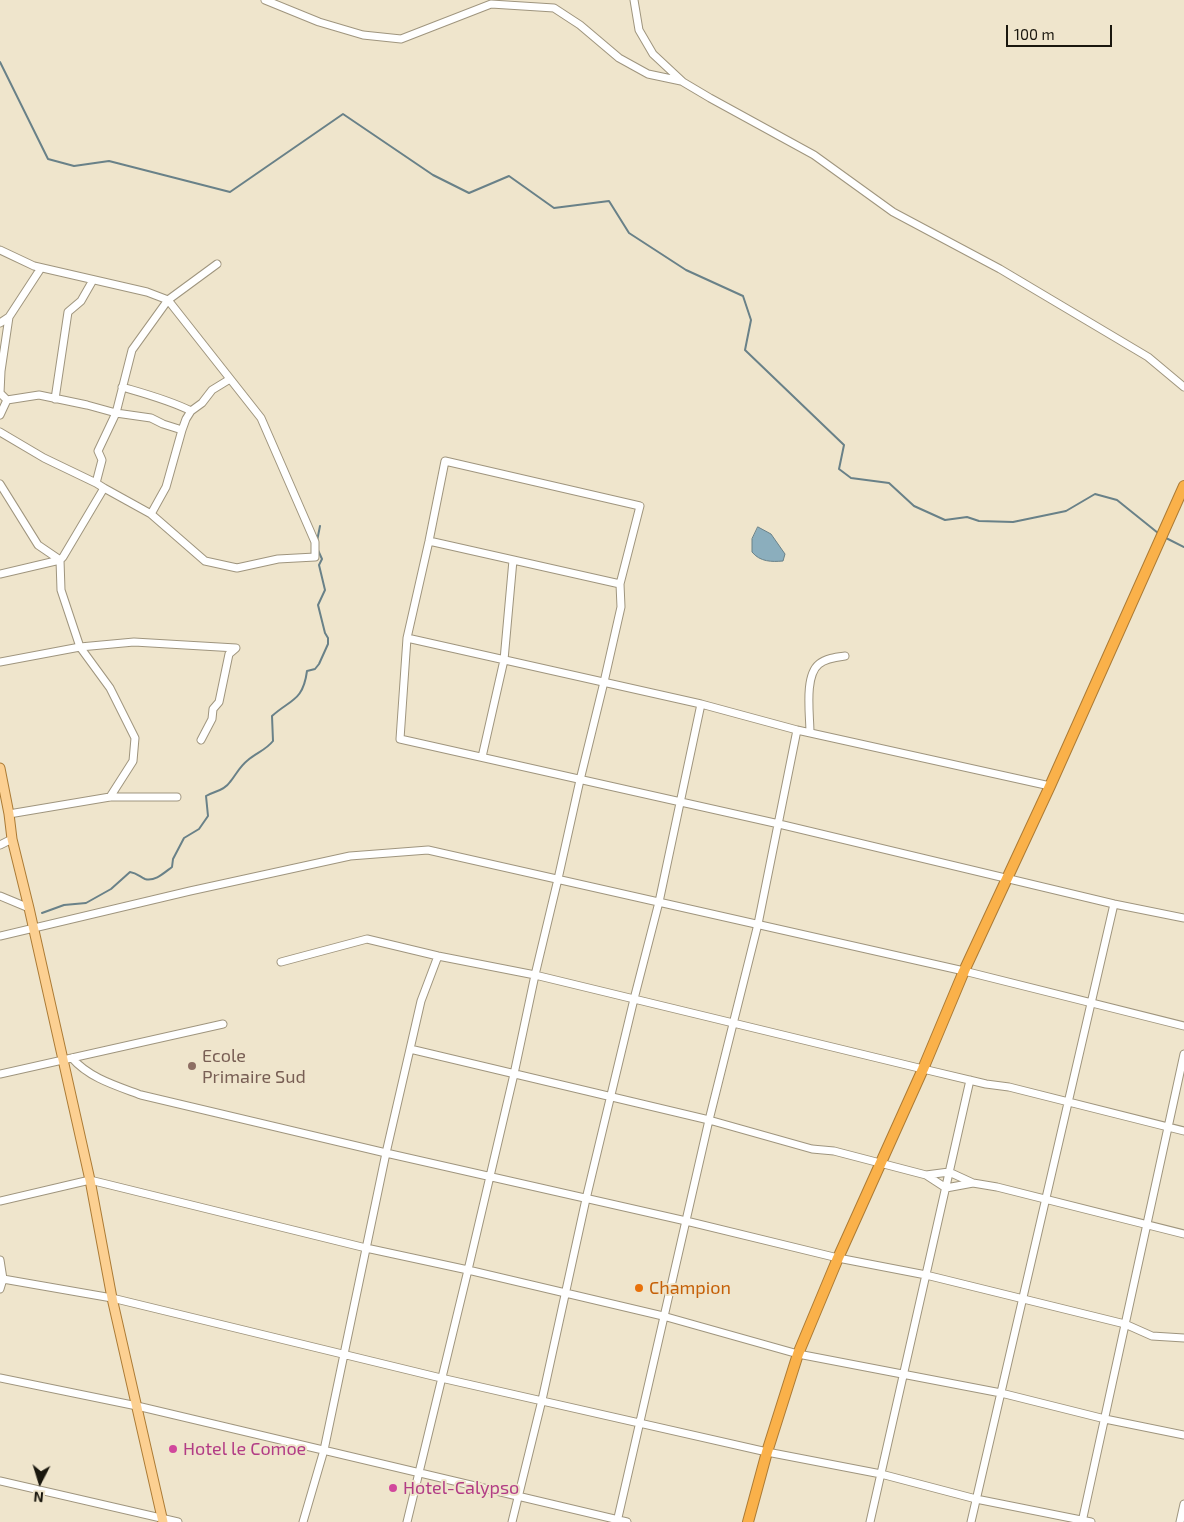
<!DOCTYPE html>
<style>
body{margin:0}
#map{position:relative;width:1184px;height:1522px;overflow:hidden;background:#efe5cc;font-family:"Exo 2",sans-serif}
canvas{display:block}
.north{position:absolute;left:15px;top:1457px;width:50px;height:50px;-webkit-text-stroke:4px #efe5cc;paint-order:stroke;rotate:185deg;font-size:14px;font-weight:700;line-height:20px;text-align:center;color:#1a170e}
.north::after{content:'';display:block;margin:auto;width:18px;height:22px;background:#1a170e;clip-path:polygon(50% 0,100% 100%,50% 72%,0 100%)}
.scale{position:absolute;left:1006px;top:25px;width:106px;height:22px;box-sizing:border-box;border:2px solid #1a170e;border-top:0;padding-left:6px;font-size:15px;line-height:18px;white-space:nowrap;color:#1a170e;-webkit-text-stroke:4px #efe5cc;paint-order:stroke}
</style>
<div id="map">
<canvas width="1184" height="1522"></canvas>
<div class="north">N</div>
<div class="scale">100 m</div>
</div>
<script>
const ctx = document.querySelector('canvas').getContext('2d');
ctx.lineJoin = 'round';
function fillPath(path, color) { ctx.fillStyle = color; ctx.fill(path, 'evenodd'); }
function strokePath(path, color, width, dash) { ctx.strokeStyle = color; ctx.lineWidth = width; ctx.lineCap = dash ? 'butt' : 'round'; ctx.setLineDash(dash || []); ctx.stroke(path); }
function label(font, color, halo, rows, align = 'center') {
  ctx.font = font + ' "Exo 2",sans-serif'; ctx.lineWidth = 4; ctx.setLineDash([]); ctx.textBaseline = 'middle'; ctx.strokeStyle = halo; ctx.fillStyle = color; for (const [text, x, y, turn = 0] of rows) {
    ctx.save(); ctx.translate(x, y); ctx.rotate((+turn || 0) * Math.PI / 180); ctx.textAlign = isNaN(turn) ? turn : align; if (halo) ctx.strokeText(text, 0, 0); ctx.fillText(text, 0, 0); ctx.restore();
  }
}
const water = new Path2D(`
 M758 527 771 534 785 554 783 561C772 562 760 562 752 552V539Z`);
fillPath(water, '#8baebd');
strokePath(water, '#698188', 1);
strokePath(new Path2D(`
 M0 62 48 159 74 166 109 161 230 192 343 114 433 175 469 193 509 176 554 208 609 201 629 233 686 270 743 296 751 320 745 350 844 445 839 469 851 478 889 483 914 506 945 520 967 517 979 521 1013 522 1066 511 1095 494 1117 500 1158 533
 M1164 537 1184 547
 M317 541 320 526
 M42 913 64 905 86 903 111 889 130 872C137 873 140 877 145 879 155 882 165 872 172 867L173 859 184 838 199 829 208 816 206 796C214 791 224 791 230 782 236 775 239 767 248 760 256 753 266 750 273 741L272 716C291 699 303 701 307 671L315 669 319 664 328 644V638L325 633 318 605 325 590 319 565 322 559 317 548`), '#698188', 2);
const minor = new Path2D(`
 M265 0 319 22 363 35 401 39 491 4 554 8 580 25 619 58 648 74 681 81
 M634 0 639 30 653 54 683 82 710 98 814 155 893 212 1000 269 1148 357 1184 387
 M0 250 34 266 147 292 168 300 217 264
 M0 323 9 317
 M122 387C146 394 169 400 191 411L186 419 182 430
 M55 399 68 312 81 301 93 280
 M7 400 0 393 1 371 9 317 41 268
 M191 411 202 403 212 390 230 379
 M0 415 7 400 39 395 87 405 116 413 151 418 163 424 182 430 166 487 151 514
 M0 432 44 458 96 483 104 488 63 557 60 560 61 590 80 647 134 642 236 648 229 654 219 702 213 709 212 719 201 740
 M96 483 102 460 98 451 116 413 132 350 168 300 261 418 315 542V557L278 559 237 568 205 561 151 514 104 488
 M0 484 38 545 60 560 0 574
 M429 541 620 584
 M407 638 701 704 797 730 1050 786
 M0 662 80 647 110 688 135 738 133 761 110 797
 M810 733C810 715 804 676 819 664 826 658 837 657 845 656
 M482 757 504 660 513 560
 M9 814 110 797H177
 M0 845 12 839
 M0 896 29 908
 M0 936 190 891 350 856 428 850 964 971 1184 1026
 M281 962 367 939 438 956 535 975 923 1069 986 1084 1009 1087 1184 1131
 M410 1049 709 1120 812 1149 834 1151 926 1175 949 1172 973 1183 997 1187 1184 1234
 M72 1058C89 1078 117 1086 141 1095L386 1153 686 1221 838 1258 926 1275 1125 1324 1152 1336 1184 1338
 M0 1074 223 1024
 M926 1175 946 1188 973 1183
 M0 1201 90 1180 366 1248 468 1270 663 1316 798 1354 1001 1393 1105 1419 1184 1435
 M0 1260 3 1279 0 1289
 M3 1279 112 1298 441 1378 767 1452 881 1474 976 1499 1091 1522
 M0 1378 137 1406 627 1522
 M0 1481 178 1522
 M303 1522 324 1450 386 1153 410 1049 421 1001 438 956
 M407 1522 468 1270 514 1074 535 975 558 879 580 780 604 682 621 607 620 584 640 506 445 461 429 541 407 638 400 739 779 824 1114 904 1184 918
 M512 1522 542 1400 586 1199 634 999 659 902 701 704
 M617 1522 709 1120 758 924 797 730
 M870 1522 970 1080
 M971 1522 1114 904
 M1082 1522 1184 1054
 M1180 1522 1184 1504`);
const major = new Path2D(`
 M0 768 9 814 12 839 29 908 90 1180 112 1298 163 1522`);
const highway = new Path2D(`
 M748 1522 767 1452 798 1354 838 1258 923 1069 964 971 1050 786 1184 486`);
strokePath(minor, '#9f957e', 9);
strokePath(major, '#ac7b35', 11);
strokePath(highway, '#ac7b35', 12);
strokePath(minor, '#fff', 7);
strokePath(major, '#fcd092', 9);
strokePath(highway, '#fab14a', 10);
for (const [x, y, r, color] of [
 [192,1066,5,"#8d6e63"],
 [639,1288,5,"#e8710a"],
 [173,1449,5,"#d1479c"],
 [393,1488,5,"#d1479c"]
]) { const dot = new Path2D(); dot.arc(x, y, r, 0, 2 * Math.PI); ctx.fillStyle = color; ctx.fill(dot); strokePath(dot, '#efe5cc', 2); }
label('18px', '#785e54', '#efe5cc', [
 ["Ecole",202,1056],
 ["Primaire Sud",202,1077]
], 'left');
label('18px', '#c56008', '#efe5cc', [
 ["Champion",649,1288]
], 'left');
label('18px', '#b23c85', '#efe5cc', [
 ["Hotel le Comoe",183,1449],
 ["Hotel-Calypso",403,1488]
], 'left');
</script>
